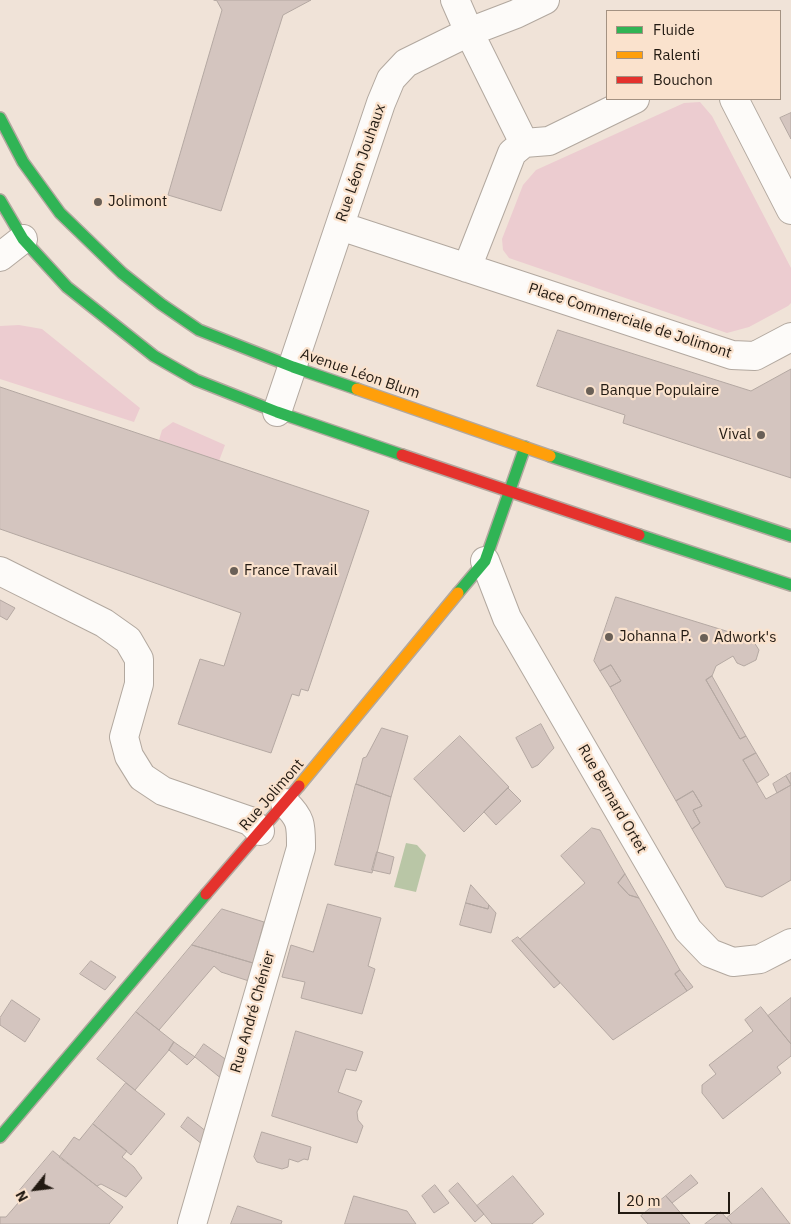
<!DOCTYPE html>
<meta charset="utf-8">
<style>
body{margin:0}
#map{position:relative;width:791px;height:1224px;overflow:hidden;background:#f0e3d8;font-family:"IBM Plex Sans",sans-serif}
canvas{display:block}
.legend{position:absolute;left:606px;top:10px;width:175px;height:90px;box-sizing:border-box;background:#fae2cd;border:1px solid #a49282;margin:0;padding:6px 9px;list-style:none;font-size:15px;color:#221a12}
.legend li{display:flex;align-items:center;gap:10px;height:25px}
.legend b{width:25px;border:1px solid #a49282}
.north{position:absolute;left:10px;top:1164px;width:50px;height:50px;-webkit-text-stroke:4px #fae2cd;paint-order:stroke;rotate:241deg;font-size:14px;font-weight:700;line-height:20px;text-align:center;color:#221a12}
.north::after{content:'';display:block;margin:auto;width:18px;height:22px;background:#221a12;clip-path:polygon(50% 0,100% 100%,50% 72%,0 100%)}
.scale{position:absolute;left:618px;top:1192px;width:112px;height:22px;box-sizing:border-box;border:2px solid #221a12;border-top:0;padding-left:6px;font-size:15px;line-height:18px;white-space:nowrap;color:#221a12;-webkit-text-stroke:4px #fae2cd;paint-order:stroke}
</style>
<div id="map">
<canvas width="791" height="1224"></canvas>
<ul class="legend">
<li><b style="height:6px;background:#30b455"></b>Fluide</li>
<li><b style="height:6px;background:#ff9f0a"></b>Ralenti</li>
<li><b style="height:6px;background:#e5322d"></b>Bouchon</li>
</ul>
<div class="north">N</div>
<div class="scale">20 m</div>
</div>
<script>
const ctx = document.querySelector('canvas').getContext('2d');
ctx.lineJoin = 'round';
function fillPath(path, color) { ctx.fillStyle = color; ctx.fill(path, 'evenodd'); }
function strokePath(path, color, width, dash) { ctx.strokeStyle = color; ctx.lineWidth = width; ctx.lineCap = dash ? 'butt' : 'round'; ctx.setLineDash(dash || []); ctx.stroke(path); }
function label(font, color, halo, rows, align = 'center') {
  ctx.font = font + ' "IBM Plex Sans",sans-serif'; ctx.lineWidth = 4.5; ctx.setLineDash([]); ctx.textBaseline = 'middle'; ctx.strokeStyle = halo; ctx.fillStyle = color; for (const [text, x, y, turn = 0] of rows) {
    ctx.save(); ctx.translate(x, y); ctx.rotate((+turn || 0) * Math.PI / 180); ctx.textAlign = isNaN(turn) ? turn : align; if (halo) ctx.strokeText(text, 0, 0); ctx.fillText(text, 0, 0); ctx.restore();
  }
}
fillPath(new Path2D(`
 M700 102 712 116 791 268V303L788 306 749 327 727 333 509 258 503 250 502 239 523 185 536 170 684 103Z
 M19 325 42 329 140 408 134 422 0 379V326Z
 M173 422 225 445 219 461 159 440 162 430Z`), '#ecccd0');
fillPath(new Path2D(`
 M406 843 417 845 426 855 416 892 394 887Z`), '#b9c6a6');
const building = new Path2D(`
 M214 0H311L283 15 221 211 168 195 222 10 217 1Z
 M791 113V139L780 118Z
 M558 330 751 391 791 369V478L623 423 625 415 537 386Z
 M0 387 369 511 308 691 301 689 299 696 292 694 271 753 178 724 200 659 224 666 241 613 0 529Z
 M616 597 752 639 759 650 756 660 744 666 737 663 733 656 716 666 712 676 706 680 740 739 746 736 756 753 743 760 766 799 791 785V880L762 897 726 887 692 829 700 823 693 810 702 806 693 791 676 801 610 687 621 681 611 665 600 671 594 661Z
 M0 600 15 608 7 620 0 616Z
 M611 665 621 681 610 687 600 671Z
 M712 676 746 736 740 739 706 680Z
 M541 724 554 748 538 765 532 768 516 738Z
 M382 728 408 736 391 797 356 784 363 758 366 757Z
 M460 736 509 787 464 832 414 779Z
 M756 753 769 775 757 783 743 760Z
 M791 773V784L786 776Z
 M786 776 791 785 777 793 773 784Z
 M356 784 391 797 372 873 335 865Z
 M508 788 521 801 496 825 484 812Z
 M693 791 702 806 693 810 700 823 692 829 676 801Z
 M592 828 600 830 625 874 618 883 629 895 639 898 680 970 675 974 687 991 613 1040 520 939 585 883 561 856Z
 M377 852 394 857 390 874 372 870Z
 M625 874 639 898 629 895 618 883Z
 M471 885 489 905 488 909 466 903Z
 M466 903 488 909 489 905 496 913 491 933 460 925Z
 M328 904 381 918 368 966 375 969 362 1014 301 998 305 982 282 977 291 945 313 952Z
 M222 909 264 922 253 963 192 945Z
 M518 937 560 983 554 988 512 941Z
 M192 945 253 963 249 981 221 972 214 966 159 1030 136 1012Z
 M91 961 116 977 105 990 80 974Z
 M680 970 693 987 687 991 675 974Z
 M791 998V1044L768 1016Z
 M12 1000 40 1019 25 1042 0 1025V1018Z
 M761 1007 791 1044V1056L777 1067 781 1073 723 1119 702 1093V1085L716 1074 709 1065 753 1031 745 1020Z
 M136 1012 174 1042 169 1050 135 1090 97 1059Z
 M296 1031 363 1052 356 1071 346 1069 338 1092 362 1101 357 1112 358 1120 363 1126 357 1143 272 1116Z
 M174 1042 195 1057 187 1065 169 1050Z
 M204 1044 228 1061 223 1080 195 1057Z
 M126 1083 165 1114 131 1155 93 1124Z
 M188 1117 207 1132 203 1145 181 1127Z
 M93 1124 127 1151 122 1157 134 1167 142 1178 126 1197 101 1184 97 1186 59 1157 74 1137 79 1140Z
 M262 1132 311 1147 308 1160 304 1159 298 1162 289 1159 288 1167 282 1169 257 1162 254 1157Z
 M53 1151 123 1207 109 1224H0V1217H6L25 1195 20 1190Z
 M691 1175 698 1183 672 1203 666 1196Z
 M513 1176 544 1214 532 1224H492L477 1206Z
 M458 1183 484 1214 475 1222 449 1191Z
 M435 1185 449 1203 434 1213 422 1196Z
 M762 1188 790 1224H732L727 1218Z
 M354 1196 407 1211 416 1224H345Z
 M666 1196 690 1224H648L641 1216Z
 M238 1206 282 1221 281 1224H231Z
 M721 1212 732 1224H705Z`);
fillPath(building, '#d4c5bf');
strokePath(building, '#b4a8a2', 1);
const street = new Path2D(`
 M455 0 469 32 524 143
 M734 99 791 210
 M340 226 732 355 755 356 791 337
 M0 257 23 239
 M467 268 512 153 524 143 549 141 635 99
 M277 412 381 103 391 79 406 63 469 32 516 14 545 0
 M485 561 507 618 688 930 710 953 733 962 760 959 791 943
 M0 571 104 623 128 640 139 659V684L124 737 129 756 142 777 163 791 250 821 260 831
 M192 1224 301 848C301 826 302 819 285 803`);
const fast = new Path2D(`
 M0 118 23 162 60 213 122 273 161 304 199 330 293 367 357 389
 M0 200 23 239 67 287 154 356 196 380 277 412 402 455
 M550 456 791 536
 M639 535 791 585
 M458 593 485 561 525 447
 M0 1137 206 894`);
const slow = new Path2D(`
 M357 389 550 456
 M299 786 458 593`);
const jam = new Path2D(`
 M402 455 639 535
 M206 894 299 786`);
strokePath(street, '#b2a89f', 30);
strokePath(fast, '#b2a89f', 14);
strokePath(slow, '#b2a89f', 14);
strokePath(jam, '#b2a89f', 14);
strokePath(street, '#fdfbf9', 28);
strokePath(fast, '#30b455', 11);
strokePath(slow, '#ff9f0a', 11);
strokePath(jam, '#e5322d', 11);
for (const [x, y, r, color] of [
 [98,202,5,"#6a6057"],
 [590,391,5,"#6a6057"],
 [761,435,5,"#6a6057"],
 [234,571,5,"#6a6057"],
 [609,637,5,"#6a6057"],
 [704,638,5,"#6a6057"]
]) { const dot = new Path2D(); dot.arc(x, y, r, 0, 2 * Math.PI); ctx.fillStyle = color; ctx.fill(dot); strokePath(dot, '#fae2cd', 2); }
label('15px', '#221a12', '#fae2cd', [
 ["Rue Léon Jouhaux",361,163,-71],
 ["Place Commerciale de Jolimont",630,321,18],
 ["Avenue Léon Blum",360,374,19],
 ["Rue Jolimont",272,795,-49],
 ["Rue Bernard Ortet",612,799,60],
 ["Rue André Chénier",253,1012,-74]
]);
label('15px', '#221a12', '#fae2cd', [
 ["Jolimont",108,202],
 ["Banque Populaire",600,391],
 ["Vival",751,435,"right"],
 ["France Travail",244,571],
 ["Johanna P.",619,637],
 ["Adwork's",714,638]
], 'left');
</script>
